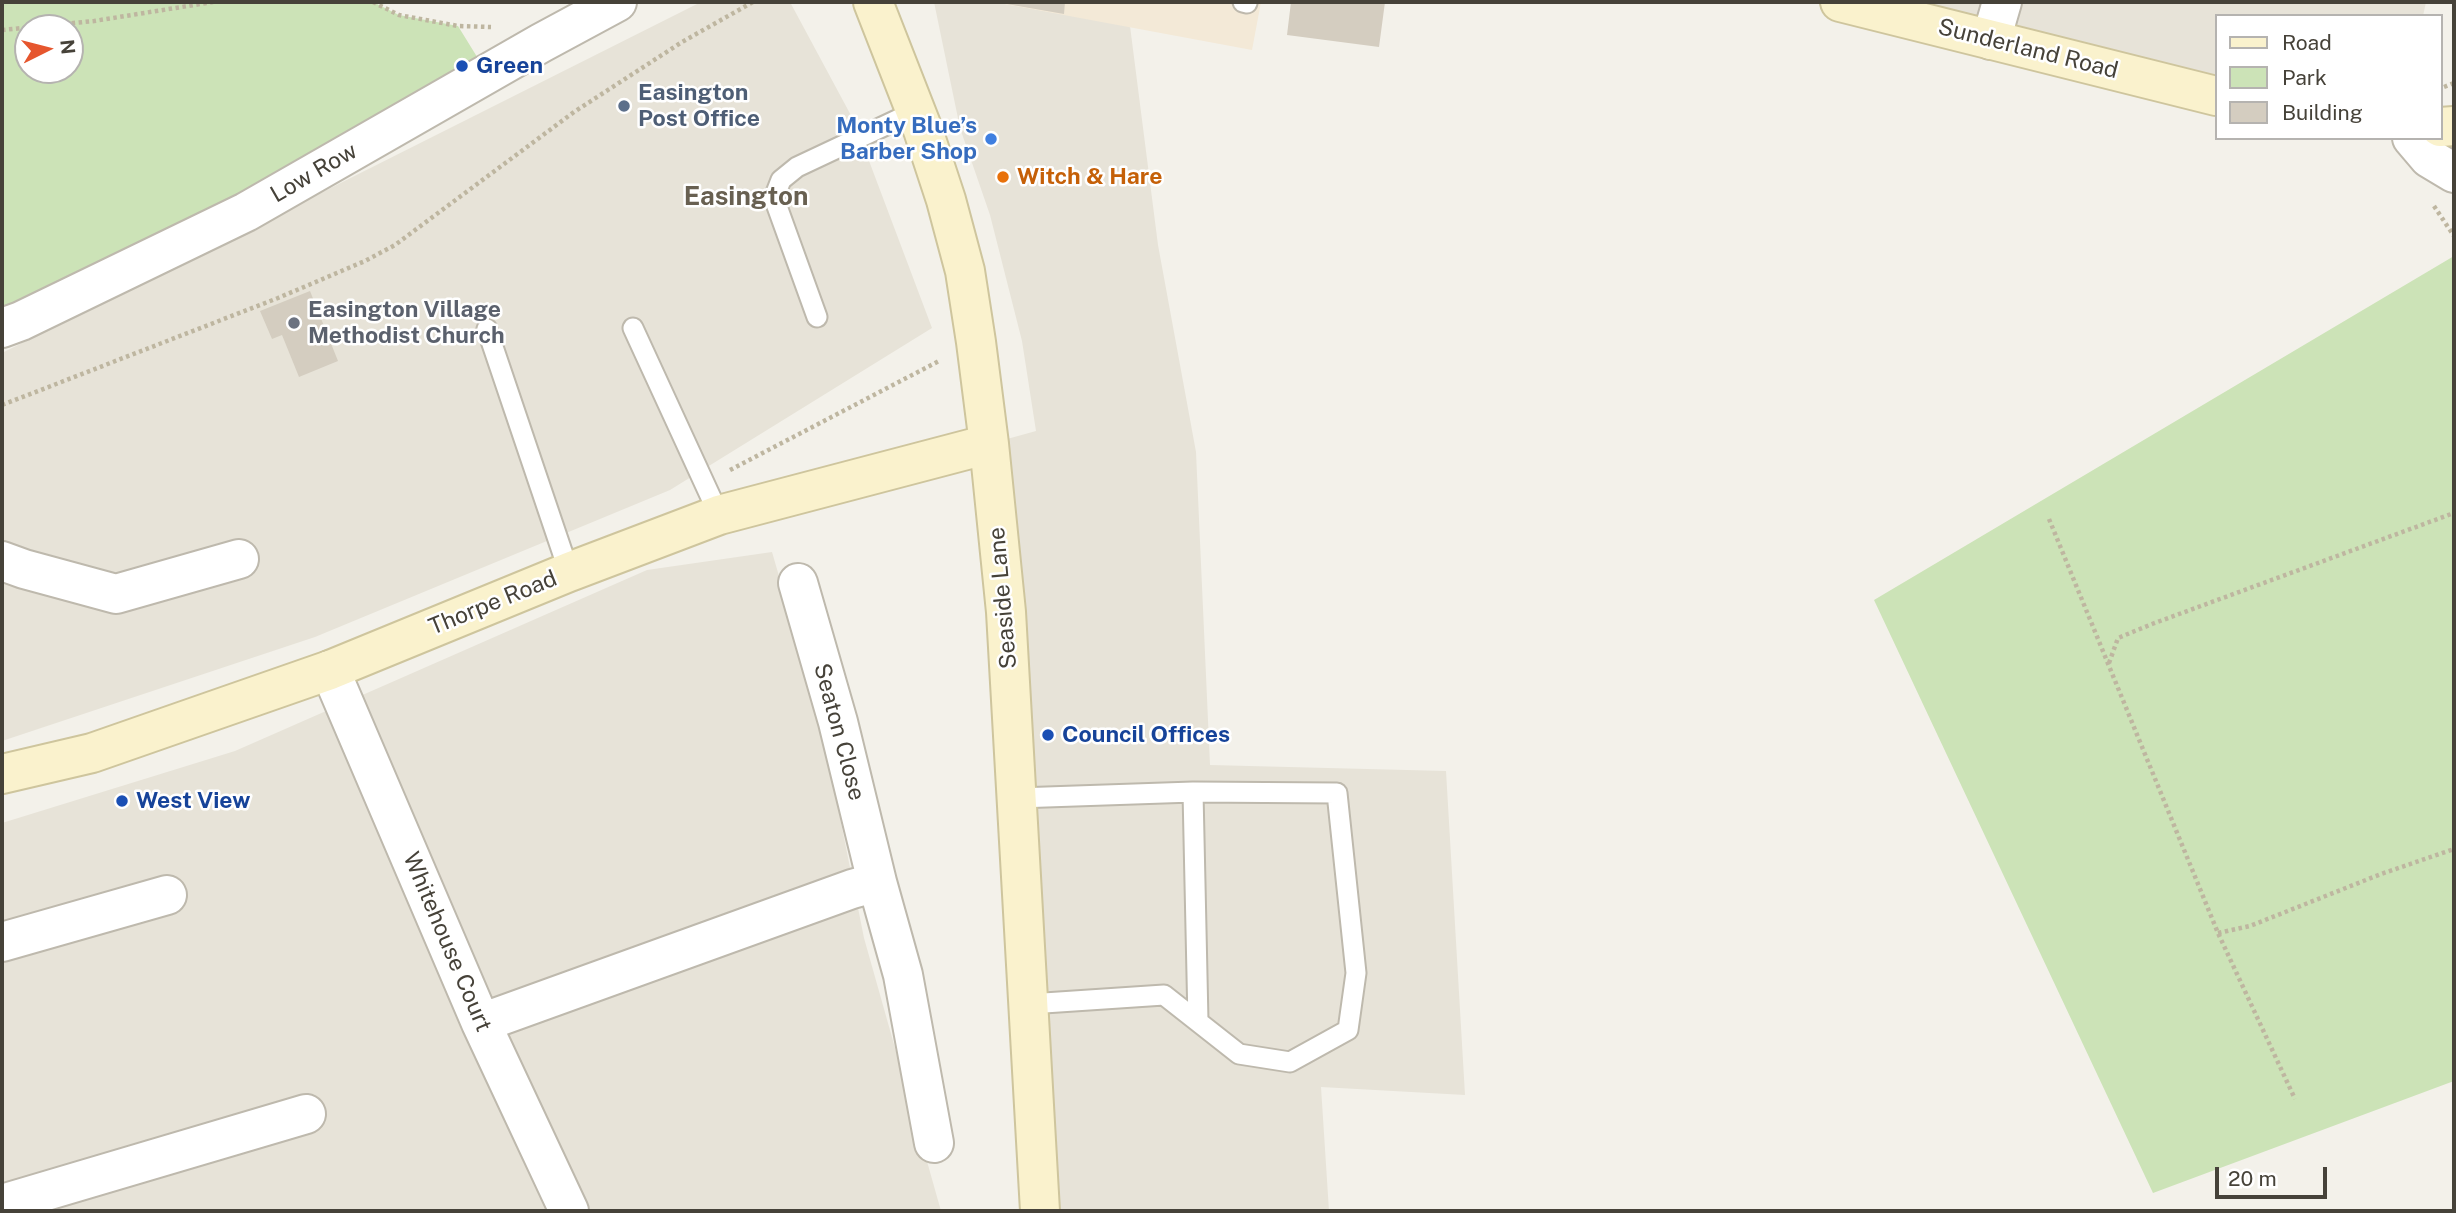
<!DOCTYPE html>
<meta charset="utf-8">
<style>
body{margin:0}
#map{position:relative;width:2456px;height:1213px;overflow:hidden;background:#f3f1ea;font-family:"Public Sans",sans-serif}
canvas{display:block}
.frame{position:absolute;inset:0;border:4px solid #464239;pointer-events:none}
.legend{position:absolute;left:2215px;top:14px;width:228px;height:126px;box-sizing:border-box;background:#fff;border:2px solid #b5b3b0;margin:0;padding:9px 12px;list-style:none;font-size:21px;color:#464239}
.legend li{display:flex;align-items:center;gap:14px;height:35px}
.legend b{width:35px;border:2px solid #b5b3b0}
.north{position:absolute;left:14px;top:14px;width:70px;height:70px;box-sizing:border-box;background:#fff;border:2px solid #b5b3b0;border-radius:50%;rotate:84deg;font-size:19px;font-weight:700;line-height:28px;text-align:center;color:#464239}
.north::after{content:'';display:block;margin:auto;width:24px;height:32px;background:#e6562e;clip-path:polygon(50% 0,100% 100%,50% 72%,0 100%)}
.scale{position:absolute;left:2215px;top:1167px;width:112px;height:32px;box-sizing:border-box;border:4px solid #464239;border-top:0;padding-left:9px;font-size:21px;line-height:24px;white-space:nowrap;color:#464239;-webkit-text-stroke:5px #fff;paint-order:stroke}
</style>
<div id="map">
<canvas width="2456" height="1213"></canvas>
<div class="frame"></div>
<ul class="legend">
<li><b style="height:9px;background:#faf2cd"></b>Road</li>
<li><b style="height:19px;background:#cce3b7"></b>Park</li>
<li><b style="height:19px;background:#d4cdc0"></b>Building</li>
</ul>
<div class="north">N</div>
<div class="scale">20 m</div>
</div>
<script>
const ctx = document.querySelector('canvas').getContext('2d');
ctx.lineJoin = 'round';
function fillPath(path, color) { ctx.fillStyle = color; ctx.fill(path, 'evenodd'); }
function strokePath(path, color, width, dash) { ctx.strokeStyle = color; ctx.lineWidth = width; ctx.lineCap = dash ? 'butt' : 'round'; ctx.setLineDash(dash || []); ctx.stroke(path); }
function label(font, color, halo, rows, align = 'center') {
  ctx.font = font + ' "Public Sans",sans-serif'; ctx.lineWidth = 5; ctx.setLineDash([]); ctx.textBaseline = 'middle'; ctx.strokeStyle = halo; ctx.fillStyle = color; for (const [text, x, y, turn = 0] of rows) {
    ctx.save(); ctx.translate(x, y); ctx.rotate((+turn || 0) * Math.PI / 180); ctx.textAlign = isNaN(turn) ? turn : align; if (halo) ctx.strokeText(text, 0, 0); ctx.fillText(text, 0, 0); ctx.restore();
  }
}
fillPath(new Path2D(`
 M701 2H790L854 121 932 328 670 490 315 637 2 741V353Z
 M934 2H994L1130 26 1158 245 1196 452 1210 765 1446 771 1465 1095 1321 1087 1329 1211H1040L989 444 1036 431 1022 341 990 215 960 128Z
 M1840 2H2426L2423 16H2216V96Z
 M772 552 820 717 864 938 941 1211H2V823L235 751 647 570Z`), '#e7e3d8');
fillPath(new Path2D(`
 M994 2H1261L1252 50Z`), '#f3e9d7');
fillPath(new Path2D(`
 M2 2H373L399 15 458 26 487 73 2 328ZM28 28H70V70H28Z
 M2454 256V1081L2153 1193 1874 600Z`), '#cce3b7');
fillPath(new Path2D(`
 M1002 2H1065L1064 14 1001 3Z
 M1291 2H1385L1379 47 1287 35Z
 M310 291 338 361 299 377 282 335 272 339 260 311Z`), '#d4cdc0');
const lane = new Path2D(`
 M1243 2 1247 3
 M817 317 774 198 781 180 797 167 916 111
 M633 328 719 515
 M487 329 569 572
 M1193 792 1198 1021
 M1017 798 1193 792 1337 793 1356 973 1348 1030 1290 1062 1239 1054 1164 995 1029 1004`);
const street = new Path2D(`
 M1991 40 2002 2
 M2412 138 2429 158 2454 173
 M2 328 21 321 246 212 541 43 617 2
 M2 561 24 569 116 594 239 559
 M798 583 838 722 877 882
 M330 670 481 1023 569 1211
 M2 942 167 895
 M481 1023 852 889 877 882 903 975 934 1143
 M2 1204 306 1114`);
const secondary = new Path2D(`
 M873 2 923 130 946 200 965 271 976 342 989 444 1006 612 1040 1211
 M1840 2 2216 96
 M2440 127 2454 126
 M2 774 92 753 330 670 569 572 719 515 989 444`);
strokePath(lane, '#beb9ad', 23);
strokePath(street, '#beb9ad', 42);
strokePath(secondary, '#cec59d', 42);
strokePath(new Path2D(`
 M373 2 399 15 458 26 491 27
 M2 30 94 21 213 2
 M2444 87 2454 83
 M2434 206 2454 236
 M2 405 278 298 365 261 395 245 574 112 682 42 753 2
 M730 470 939 361
 M2049 519 2218 933 2295 1099
 M2109 663 2118 638 2152 624 2454 513
 M2218 933 2250 926 2381 874 2454 849`), '#beb6a0', 4.5, [3.5, 3.5]);
strokePath(lane, '#fff', 19);
strokePath(street, '#fff', 38);
strokePath(secondary, '#faf2cd', 38);
for (const [x, y, r, color] of [
 [462,66,7,"#1a4fb4"],
 [624,106,7,"#5c6f8a"],
 [991,139,7,"#3f7fe0"],
 [1003,177,7,"#e8710a"],
 [294,323,7,"#6b7280"],
 [1048,735,7,"#1a4fb4"],
 [122,801,7,"#1a4fb4"]
]) { const dot = new Path2D(); dot.arc(x, y, r, 0, 2 * Math.PI); ctx.fillStyle = color; ctx.fill(dot); strokePath(dot, '#fff', 2.5); }
label('23px', '#464239', '#fff', [
 ["Sunderland Road",2028,49,14],
 ["Low Row",314,173,-30],
 ["Seaside Lane",1003,598,-95],
 ["Thorpe Road",493,603,-22],
 ["Seaton Close",839,732,75],
 ["Whitehouse Court",447,942,67]
]);
label('bold 23px', '#164399', '#fff', [
 ["Green",476,66],
 ["Council Offices",1062,735],
 ["West View",136,801]
], 'left');
label('bold 23px', '#4e5e75', '#fff', [
 ["Easington",638,93],
 ["Post Office",638,119]
], 'left');
label('bold 23px', '#366cbe', '#fff', [
 ["Monty Blue’s",977,126],
 ["Barber Shop",977,152]
], 'right');
label('bold 23px', '#c56008', '#fff', [
 ["Witch & Hare",1017,177]
], 'left');
label('bold 23px', '#5b616d', '#fff', [
 ["Easington Village",308,310],
 ["Methodist Church",308,336]
], 'left');
label('bold 26px', '#686051', '#fff', [
 ["Easington",746,197]
]);
</script>
